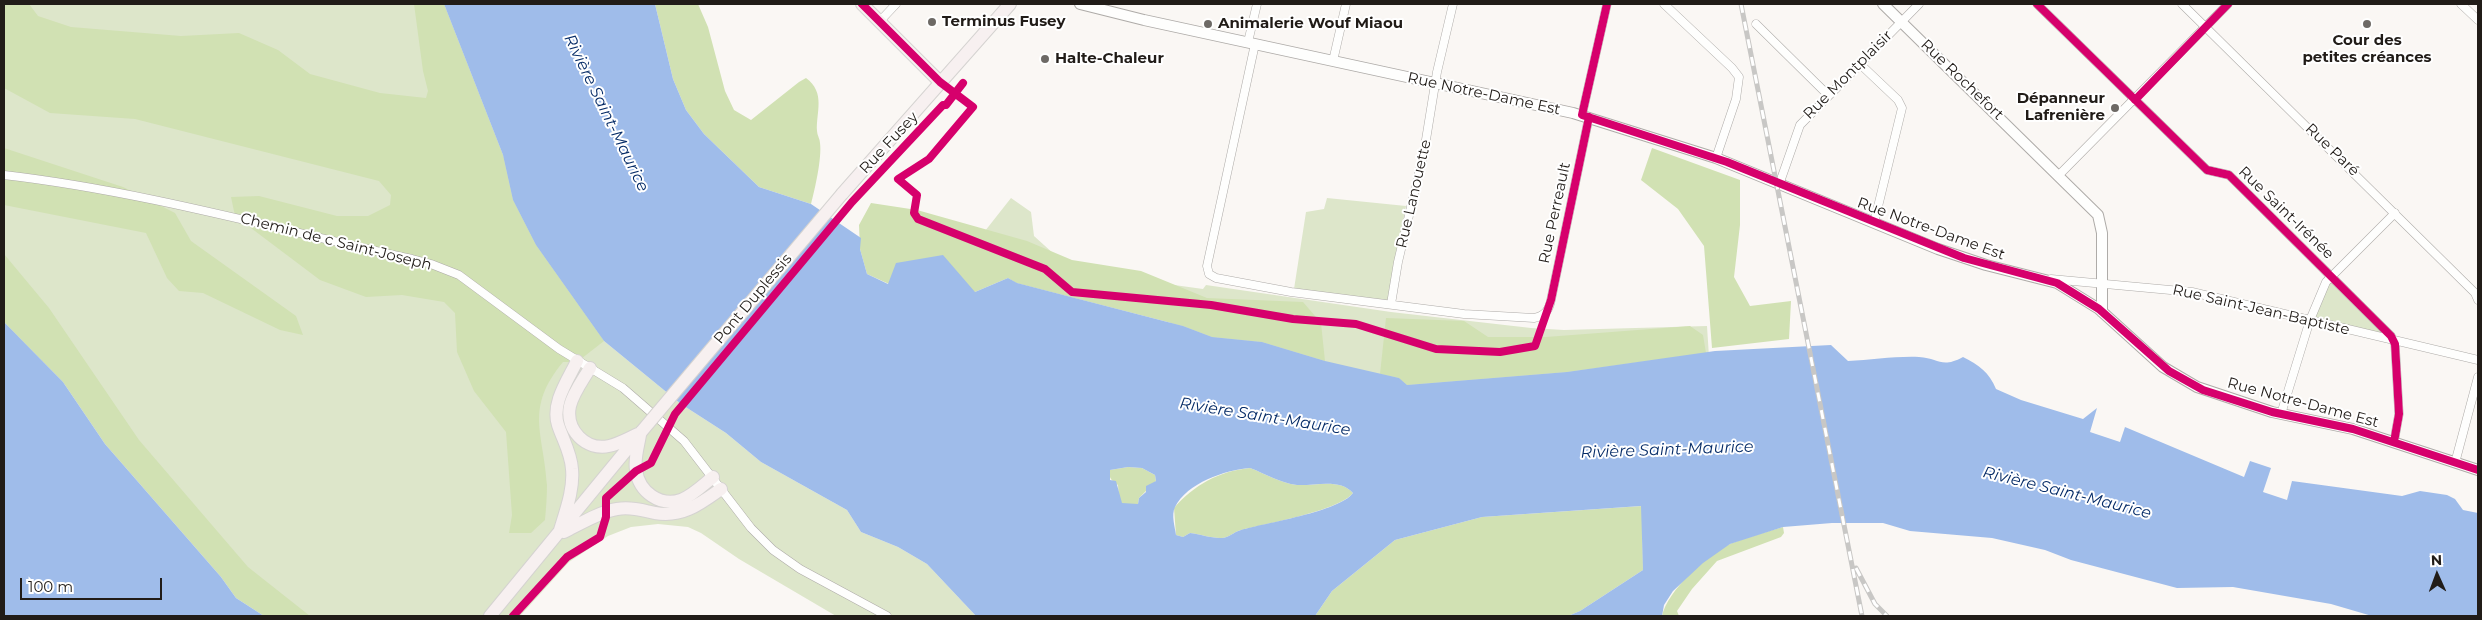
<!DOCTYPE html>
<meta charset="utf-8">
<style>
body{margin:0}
#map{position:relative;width:2482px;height:620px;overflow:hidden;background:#faf7f4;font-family:Montserrat,sans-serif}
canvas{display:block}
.frame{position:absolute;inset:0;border:5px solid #211c18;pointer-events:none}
.north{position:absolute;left:2412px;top:550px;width:50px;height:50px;-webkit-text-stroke:4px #fff;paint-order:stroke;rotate:358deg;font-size:14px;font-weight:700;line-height:20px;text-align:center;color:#211c18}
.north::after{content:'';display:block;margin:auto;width:18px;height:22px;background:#211c18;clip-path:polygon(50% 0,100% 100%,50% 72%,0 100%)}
.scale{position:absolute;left:20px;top:578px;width:142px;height:22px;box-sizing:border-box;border:2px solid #211c18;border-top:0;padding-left:6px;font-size:15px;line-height:18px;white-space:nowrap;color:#211c18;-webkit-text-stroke:4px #fff;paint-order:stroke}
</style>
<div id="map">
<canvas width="2482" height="620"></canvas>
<div class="frame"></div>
<div class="north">N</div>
<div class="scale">100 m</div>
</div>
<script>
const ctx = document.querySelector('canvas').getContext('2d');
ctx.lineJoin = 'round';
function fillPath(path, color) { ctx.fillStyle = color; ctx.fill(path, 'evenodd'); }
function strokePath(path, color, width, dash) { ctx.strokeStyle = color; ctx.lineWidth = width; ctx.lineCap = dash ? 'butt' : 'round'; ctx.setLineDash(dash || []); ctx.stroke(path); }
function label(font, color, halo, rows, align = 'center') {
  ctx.font = font + ' Montserrat,sans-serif'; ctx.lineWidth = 4; ctx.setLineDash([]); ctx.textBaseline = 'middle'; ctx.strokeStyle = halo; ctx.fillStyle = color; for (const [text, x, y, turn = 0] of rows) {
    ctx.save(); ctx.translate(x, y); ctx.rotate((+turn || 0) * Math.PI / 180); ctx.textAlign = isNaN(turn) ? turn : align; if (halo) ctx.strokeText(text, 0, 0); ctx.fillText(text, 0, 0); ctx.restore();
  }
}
fillPath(new Path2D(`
 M4 4H444L503 155 604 341 681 404 726 433 761 462 847 510 861 532 898 547 927 564 976 616H836L739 559 701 533 688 527 658 524 631 527 608 536 569 562 520 616H264L63 382 4 322Z
 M1011 198 1031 212 1034 236 1065 264 1124 278 1203 289 1206 285 1391 312 1531 328 1564 330 1707 326 1709 357 1408 391 1207 341 985 231Z
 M1327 198 1406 206 1387 305 1294 289 1306 212 1324 209Z
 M2331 275 2391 336 2310 320Z`), '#dde6ca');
fillPath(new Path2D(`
 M4 4H29L38 16 71 27 181 36 239 33 278 50 310 74 380 93 426 98 428 91 423 71 414 4H444L503 155 513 200 536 245 604 341 577 362H563C524 409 544 433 547 485 547 497 546 508 545 520L531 533H509L512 515 506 432 474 391 457 352 455 313 444 302 402 295 366 297 320 280 235 216 231 197 259 196 337 216H368L390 205 391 195 379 181 135 119 50 113 4 88Z
 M655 4H698L708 27 725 91 734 110 751 120 799 82 806 78C826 93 816 112 817 131 817 135 820 139 820 143 822 158 815 189 811 204L759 187 704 134 686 110 673 79Z
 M4 148 123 187 175 213 191 241 296 316 303 335 280 330 203 293 179 291 167 278 146 233 4 205Z
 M1652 148 1740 180V225L1734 277 1750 306 1791 301 1789 339 1712 348 1704 246 1678 209 1641 180Z
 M871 203 917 210 1027 241 1072 260 1141 271 1207 298 1303 302 1321 323 1325 361 1262 342 1212 337 1183 326 1016 283 1008 278 975 292 889 284 867 274 860 249 859 225Z
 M4 254 49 308 139 440 248 567 310 616H264L236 598 221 577 105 444 63 382 4 322Z
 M1386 318 1464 321 1488 337H1546L1690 326 1703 335 1706 353 1567 372 1407 385 1399 378 1380 374Z
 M1128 467 1142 468 1155 475 1156 481 1139 498 1138 504H1122L1119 499 1118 485C1112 481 1108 478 1110 470Z
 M1250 468C1266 474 1280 483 1297 485 1315 486 1340 478 1353 493 1339 511 1264 524 1241 530 1233 532 1228 539 1220 538 1210 538 1200 534 1190 533L1183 537 1176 535 1174 508C1194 485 1219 471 1250 468Z
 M1642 506 1643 570 1580 611 1568 616H1315L1332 591 1395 540 1482 517Z
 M1783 527 1784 533 1781 537 1717 561 1692 589 1677 611 1679 616H1662C1668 590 1707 554 1732 543 1748 537 1766 532 1783 527Z`), '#d1e1b3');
fillPath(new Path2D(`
 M444 4H655L673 79 686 110 704 134 759 187 811 204 861 238 860 249 867 274 888 284 896 263 943 255 975 292 1008 278 1017 283 1183 326 1212 337 1262 342 1325 361 1399 378 1407 385 1567 372 1715 351 1831 345 1848 361C1871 360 1896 356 1919 357 1939 358 1941 369 1963 357 1979 365 1989 372 1996 389L2021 400 2083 419 2097 408 2090 432 2120 442 2125 427 2244 477 2250 461 2271 468 2263 492 2287 500 2292 481 2402 496 2420 491 2447 495 2455 499 2463 510 2478 513V616H2372L2331 604 2233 587 2177 588 2071 560 2045 550 1992 538 1910 531 1883 523H1832L1783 527 1730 544 1703 563 1673 591 1664 605 1662 616H1568L1580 611 1643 570 1641 506 1482 517 1395 540 1332 591 1315 616H976L927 564 898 547 861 532 847 510 761 462 726 433 681 404 604 341 536 245 513 200 503 155ZM1128 467 1142 468 1155 475 1156 481 1146 486V492L1139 498 1138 504 1122 503 1116 481 1110 480V470ZM1250 468C1266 474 1280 483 1297 485 1315 486 1340 478 1353 493 1339 512 1264 523 1241 530 1233 532 1228 539 1220 538 1210 538 1200 534 1190 533L1183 537 1176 535C1175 527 1171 515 1175 507 1187 483 1225 470 1250 468Z
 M4 322 63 382 105 444 221 577 236 598 264 616H4Z`), '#9fbcea');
const minor = new Path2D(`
 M1664 4 1732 68 1739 77 1736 99 1716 158
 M2037 4 2207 170 2229 175 2391 336 2395 344 2399 414 2394 442
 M2182 4 2475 293 2478 300
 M2461 4 2478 20
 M880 21 896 4
 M1756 24 1828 95
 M1248 42 1257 4
 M1255 44 1207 266 1209 274 1216 278 1291 292 1464 314 1534 318C1545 316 1549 310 1551 300L1589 117
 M1333 61 1346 4
 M1860 64 1898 100 1902 108 1874 223
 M1582 115 1607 4
 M4 175C142 191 276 229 412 259L431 264 459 275 559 349 623 388 684 441 751 528 773 550 800 569 887 616
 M2059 175 2228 4
 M1780 182 1800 125 1919 4
 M2051 279 2192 292 2478 360
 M1391 304 1398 262 1424 152 1437 72 1453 4
 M2281 414 2310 320 2326 282 2395 213
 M2455 463 2478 377`);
const tertiary = new Path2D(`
 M1080 4 1144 20 1573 113 1716 158 1938 249 1986 265 2057 283 2099 309 2163 367 2197 387 2272 412 2353 429 2478 470
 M1883 4 2098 215 2102 233V312`);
const primary = new Path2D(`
 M862 4 940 82
 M842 194 1010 4
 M590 368C583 380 573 393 570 406 565 430 586 451 609 446 619 444 629 438 638 434
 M640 435C638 447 634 459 636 470 639 492 660 507 681 500 693 495 703 485 713 477
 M560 530C566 510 574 489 572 469 571 453 563 440 558 425 551 403 568 380 577 361
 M564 532C580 524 599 512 617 509 630 507 642 510 655 513 682 518 700 504 721 489
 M490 616 642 431`);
strokePath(minor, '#aeaba8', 9);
strokePath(tertiary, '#aeaba8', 12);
strokePath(primary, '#d5d3d1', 14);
strokePath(minor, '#fefefd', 8);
strokePath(tertiary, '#fefefd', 10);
strokePath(primary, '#f7f0f0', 12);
const rail = new Path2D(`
 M1741 4 1862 616
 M1856 568 1875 604 1887 616`);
strokePath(rail, '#c8c7c5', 5);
strokePath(rail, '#fff', 3, [9]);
const primaryBridge = new Path2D(`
 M642 431 842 194`);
strokePath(primaryBridge, '#d5d3d1', 14, []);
strokePath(primaryBridge, '#f7f0f0', 12);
strokePath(new Path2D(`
 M862 4 940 82 973 107 929 159 898 179 917 195 914 213 918 219 1045 269 1072 292 1211 305 1293 319 1356 324 1436 349 1500 352 1535 346 1551 300 1589 117
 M1607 4 1582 115 1727 162 1964 258 2057 283 2099 309 2169 371 2203 390 2272 412 2353 429 2478 470
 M2037 4 2207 170 2229 175 2391 336 2395 344 2399 414 2394 442
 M2135 100 2228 4
 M513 616 567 557 600 537 606 517V498L636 471 651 463 675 414 852 202 943 105H946L963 83`), '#d6006c', 8);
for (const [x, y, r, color] of [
 [932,22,5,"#6d6965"],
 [1208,24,5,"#6d6965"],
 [2367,24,5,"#6d6965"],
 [1045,59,5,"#6d6965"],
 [2115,108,5,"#6d6965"]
]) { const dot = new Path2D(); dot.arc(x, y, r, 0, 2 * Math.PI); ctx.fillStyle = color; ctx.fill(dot); strokePath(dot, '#fff', 2); }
label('bold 15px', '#211c18', '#fff', [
 ["Terminus Fusey",942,22],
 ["Animalerie Wouf Miaou",1218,24],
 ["Cour des",2367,41,"center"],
 ["petites créances",2367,58,"center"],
 ["Halte-Chaleur",1055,59],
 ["Dépanneur",2105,99,"right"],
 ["Lafrenière",2105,116,"right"]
], 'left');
label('15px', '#211c18', '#fff', [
 ["Rue Montplaisir",1848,75,-45],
 ["Rue Rochefort",1962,80,44],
 ["Rue Notre-Dame Est",1484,94,12],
 ["Rue Fusey",889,143,-47],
 ["Rue Paré",2332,150,44],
 ["Rue Lanouette",1414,194,-77],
 ["Rue Perreault",1555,213,-78],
 ["Rue Saint-Irénée",2286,213,44],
 ["Rue Notre-Dame Est",1931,229,20],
 ["Chemin de c Saint-Joseph",336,242,14],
 ["Pont Duplessis",753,299,-50],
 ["Rue Saint-Jean-Baptiste",2261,310,13],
 ["Rue Notre-Dame Est",2303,403,15]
]);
label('italic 16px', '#052b67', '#fff', [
 ["Rivière Saint-Maurice",606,113,64],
 ["Rivière Saint-Maurice",1265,417,9],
 ["Rivière Saint-Maurice",1667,450,-2],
 ["Rivière Saint-Maurice",2067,493,14]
]);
</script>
